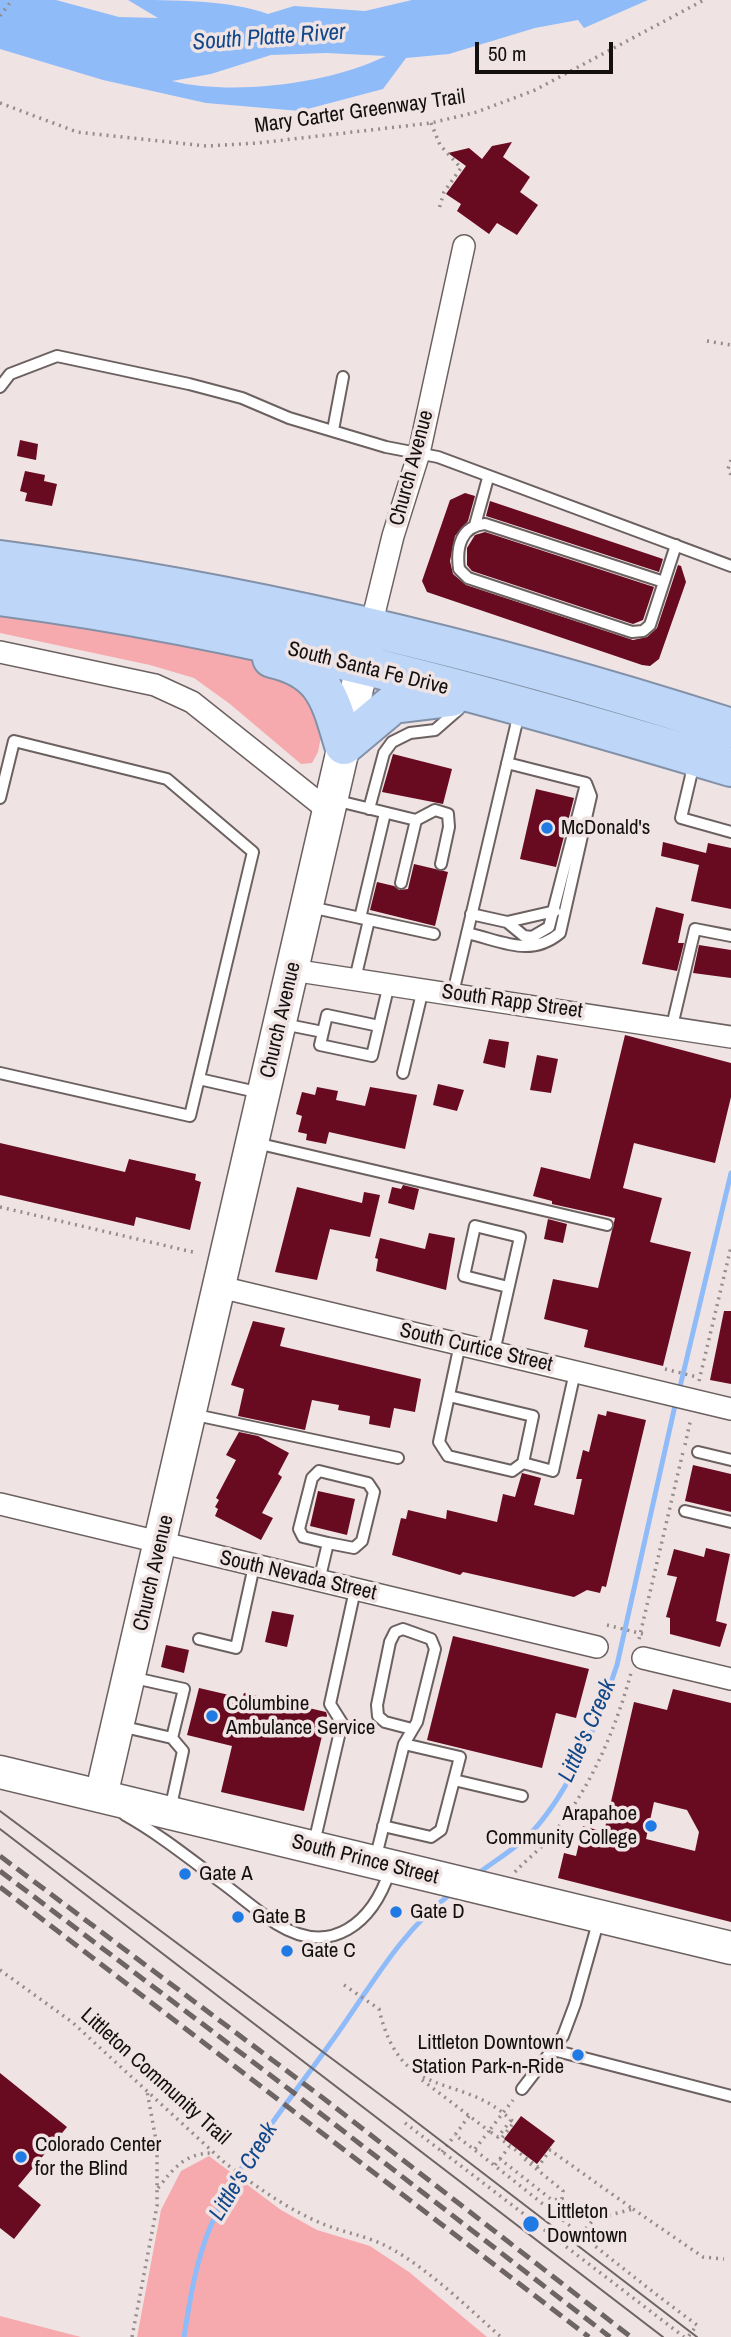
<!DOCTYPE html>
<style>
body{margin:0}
#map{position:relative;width:731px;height:2337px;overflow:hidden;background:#f0e3e4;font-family:"Archivo Narrow",sans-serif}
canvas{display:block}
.scale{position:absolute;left:475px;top:42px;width:138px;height:32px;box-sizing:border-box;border:4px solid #141010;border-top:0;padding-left:9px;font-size:21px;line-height:24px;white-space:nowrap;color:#141010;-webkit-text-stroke:5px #f0e3e4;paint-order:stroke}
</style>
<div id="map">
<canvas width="731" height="2337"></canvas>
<div class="scale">50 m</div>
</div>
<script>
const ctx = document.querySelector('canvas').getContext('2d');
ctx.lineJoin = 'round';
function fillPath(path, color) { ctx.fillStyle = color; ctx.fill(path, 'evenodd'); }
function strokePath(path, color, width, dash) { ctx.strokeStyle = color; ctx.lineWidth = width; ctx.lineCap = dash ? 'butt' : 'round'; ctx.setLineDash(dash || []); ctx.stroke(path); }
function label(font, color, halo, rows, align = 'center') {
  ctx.font = font + ' "Archivo Narrow",sans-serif'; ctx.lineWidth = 7; ctx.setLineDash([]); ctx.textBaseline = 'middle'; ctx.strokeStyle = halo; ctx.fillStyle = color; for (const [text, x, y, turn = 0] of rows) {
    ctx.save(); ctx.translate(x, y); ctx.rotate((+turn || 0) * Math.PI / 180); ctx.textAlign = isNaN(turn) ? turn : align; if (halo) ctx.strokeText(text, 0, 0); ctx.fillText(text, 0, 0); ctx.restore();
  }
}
fillPath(new Path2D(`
 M0 613 161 639 298 671 325 717 318 752 312 763 301 764 230 704 194 678 150 665 0 633Z
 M209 2156 281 2210 317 2230 370 2246 409 2272 487 2337H137L161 2210 181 2171Z
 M0 2316 81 2337H0Z`), '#f6aaad');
fillPath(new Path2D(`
 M0 0H56L119 17 158 18 128 0C173 0 231 0 268 14L294 6 365 11 412 0H648L584 28 578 20 535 28 449 54 406 58 383 89 300 111 206 103 103 80 0 49ZM326 53 386 56C329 84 232 96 172 81L211 74 271 55Z`), '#8fbcf9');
strokePath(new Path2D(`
 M679 1391 731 1173
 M476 1875C494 1861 517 1848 532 1832 573 1787 598 1721 617 1665L676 1401
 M184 2337C190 2299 196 2259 212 2223 242 2157 290 2100 332 2041 369 1990 400 1931 452 1893`), '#8fbcf9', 5);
fillPath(new Path2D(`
 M512 142 503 157 530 177 520 192 538 205 517 235 497 223 489 234 457 211 461 204 446 194 466 166 448 153 469 148 482 159 492 146Z
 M20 440 38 444 36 460 17 456Z
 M25 471 45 475 44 481 57 484 52 506 25 501 27 493 20 491Z
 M465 493 475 496 468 521 455 536 450 561 453 574 466 585 633 640 647 637 657 628 678 565 681 566 686 582 659 659 650 666 642 665 427 592 422 581 450 500Z
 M490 501 663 559 659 572 486 516Z
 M485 532 654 587 643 620 633 624 472 571 467 565V548L475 535Z
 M393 754 452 769 443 804 382 792Z
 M536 789 574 798 556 867 520 859Z
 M663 842 706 853 708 843 731 848V909L691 901 699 865 661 856Z
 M414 864 448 872 435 926 370 910 377 882 394 886 399 890 408 889Z
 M656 907 684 914 678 943H684L677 971 642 964Z
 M699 945 731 950V978L693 973Z
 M625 1035 731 1063V1097L715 1163 634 1143 623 1188 662 1198 650 1242 691 1252 663 1366 584 1347 588 1330 544 1319 553 1279 598 1288 615 1218 552 1204V1201L533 1196 541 1167 590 1179Z
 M489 1039 509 1042 505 1068 483 1063Z
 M537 1055 558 1059 551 1093 530 1090Z
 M438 1084 464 1090 457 1111 433 1105Z
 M317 1087 338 1091 336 1100 365 1106 370 1087 417 1095 405 1149 329 1132 326 1144 306 1140 307 1134 298 1132 302 1116 296 1114 302 1092 315 1095Z
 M0 1143 125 1172 129 1159 196 1174 195 1180 201 1182 190 1230 136 1217 134 1226 0 1195Z
 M403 1185 419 1189 414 1210 388 1203 392 1187 401 1189Z
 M297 1187 362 1203 364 1192 380 1195 370 1237 330 1229 317 1280 275 1272Z
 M548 1219 567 1224 563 1243 544 1239Z
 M429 1233 455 1238 446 1290 376 1271 378 1259 375 1258 380 1238 425 1249Z
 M724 1311H731V1384L710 1380Z
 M253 1321 285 1328 280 1346 421 1379 415 1412 394 1408 390 1428 369 1424 370 1416 338 1410 339 1405 312 1400 305 1430 238 1416 244 1389 231 1385Z
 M607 1411 646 1420 606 1587 602 1586 600 1593 587 1590 574 1597 463 1572 460 1575 392 1555 401 1518 406 1519 408 1510 446 1519 447 1510 497 1522 503 1494 515 1497 522 1473 541 1478 534 1505 574 1515 582 1479H576L583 1450 589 1452 598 1414 606 1416Z
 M239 1432 258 1436 289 1453 278 1474 282 1477 262 1513 273 1518 261 1540 215 1516 218 1509 215 1507 219 1500 216 1498 236 1460 226 1455Z
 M693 1465 731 1474V1512L685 1501Z
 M318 1491 355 1499 347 1535 310 1526Z
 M706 1548 730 1554 716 1621 727 1624 720 1647 670 1634V1618L666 1617 677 1577 667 1575 674 1549 704 1557Z
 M272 1611 294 1615 287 1647 265 1642Z
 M453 1636 589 1669 576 1718 556 1713 542 1768 427 1740Z
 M166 1645 189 1650 184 1673 161 1667Z
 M199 1688 242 1698 244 1693 326 1712 327 1715 304 1811 221 1792 232 1746 187 1735Z
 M673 1689 731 1703V1922L558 1878 564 1853 576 1856 583 1826 604 1832 634 1702 667 1710ZM654 1802 687 1810 699 1832 695 1851 646 1839Z
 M0 2073 67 2127 18 2186 41 2205 14 2239 0 2228Z
 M521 2116 555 2141 537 2164 504 2139Z`), '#690b20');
const lane = new Path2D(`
 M0 387 10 374 57 356 189 384 242 398 289 418 386 447 438 457 731 566
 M333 430 343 377
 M475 525 488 478
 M664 582 485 524C461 526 456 547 459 569L468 578 632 632 643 631 650 625 676 545
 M694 763 681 818 731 832
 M0 798 14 741 167 779 253 852 190 1116 0 1073
 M334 800 416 820 435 810 448 814 449 827 441 864
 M369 809 384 753 392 742 410 733 435 730 459 709
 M401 883 416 820
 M310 907 434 934
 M471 914 507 922 524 936 532 937 549 927 586 784
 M360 918 385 813
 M507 922 555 911
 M467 933C502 941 530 958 560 933L591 796 586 783 507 763
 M355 979 369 920
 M453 993 519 713
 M283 1024 323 1032 320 1045 372 1056 389 984
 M672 1026 695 929 731 936
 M323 1032 327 1015 379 1026
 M403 1073 423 989
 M199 1079 261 1093
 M256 1143 607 1225
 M494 1352 520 1237 475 1226 464 1276 508 1287
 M449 1396 533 1416 523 1463 512 1471 448 1456 439 1442 460 1344
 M191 1414 398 1458
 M698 1452 731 1460
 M523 1463 553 1471 575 1372
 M685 1511 731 1522
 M319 1581 328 1543 303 1537 299 1529 312 1478 319 1471 368 1483 374 1492 362 1541 354 1548 328 1543
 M199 1639 236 1648 254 1566
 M130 1677 184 1689 172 1738
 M120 1726 172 1738 183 1751 170 1810
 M454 1780 522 1796
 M125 1815C159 1834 190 1859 221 1882 240 1896 258 1912 277 1924 332 1958 373 1922 390 1870
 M383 1826 431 1837 441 1830 460 1757 404 1744
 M314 1843 342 1723 330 1704 355 1590
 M375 1860 404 1744 417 1722 435 1649 431 1639 403 1629 395 1632 390 1642 377 1705 378 1716 385 1722 412 1729
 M553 2050 731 2096
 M522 2089 563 2036 575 2004 599 1919`);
const street = new Path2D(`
 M370 630 393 536 419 453 464 246
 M0 652 155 685 192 702 329 811
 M292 970 731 1037
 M220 1287 731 1409
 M0 1504 597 1647
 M643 1658 731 1679`);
const secondary = new Path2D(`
 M0 1772 731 1948
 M101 1796 368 641`);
const highway = new Path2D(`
 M0 560C246 592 495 652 731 728
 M0 596C248 628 492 695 731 767
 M272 658C325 670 330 699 344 745L393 704 451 697`);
strokePath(lane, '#6c6161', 14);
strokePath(street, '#6c6161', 24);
strokePath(secondary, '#6c6161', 35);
strokePath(highway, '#8291a7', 42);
strokePath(new Path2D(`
 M0 16 12 0
 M0 103 77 132 207 146 258 143 431 123 477 112 535 90 704 0
 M431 123 440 145 461 168 444 192 439 209
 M707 341 731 345
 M731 460 728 469 731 475
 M0 1207 197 1253
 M665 1369 697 1377
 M699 1381 731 1247
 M685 1445 691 1418
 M639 1639 683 1452
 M515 1872C527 1859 542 1848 553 1834 591 1787 615 1731 631 1673
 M0 1970 72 2022 225 2163C254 2185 283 2206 316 2221 341 2233 365 2234 392 2249 432 2272 467 2307 501 2337
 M344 1985 379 2009C401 2104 459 2071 510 2119
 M422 2080 489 2131 475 2149
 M469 2116 455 2135C537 2197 614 2264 697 2325L688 2337
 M511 2120 514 2122 501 2139 538 2167 550 2150 633 2209 594 2219 583 2232
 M511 2120 498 2137 489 2131 513 2100
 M405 2123 684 2337
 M442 2152 455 2135
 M500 2159 509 2147
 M495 2165 500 2159 552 2200 562 2199 563 2191 521 2156
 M158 2188C174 2168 185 2153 213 2153
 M633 2209 703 2257 724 2259
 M132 2337 157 2206V2146L147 2091`), '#958c8c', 3.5, [2, 5]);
strokePath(lane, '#fff', 10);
strokePath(street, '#fff', 21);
strokePath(secondary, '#fff', 32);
strokePath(highway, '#bed7f8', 38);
strokePath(new Path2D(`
 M0 1811 402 2111 697 2337
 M0 1829 663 2337`), '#6c6465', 2);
strokePath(new Path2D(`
 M0 1856 323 2098 631 2337
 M0 1871 294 2093 610 2337
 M0 1887 589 2337`), '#6c6465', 5, [14, 7]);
strokePath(new Path2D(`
 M607 1625 647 1635`), '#958c8c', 3.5, [2, 5]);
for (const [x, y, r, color] of [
 [547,828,7,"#207ae3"],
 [212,1716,7,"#207ae3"],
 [651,1826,7,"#207ae3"],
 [185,1874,7,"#207ae3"],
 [396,1912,7,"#207ae3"],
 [238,1917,7,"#207ae3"],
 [287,1951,7,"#207ae3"],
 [578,2055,7,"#207ae3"],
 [21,2157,7,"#207ae3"],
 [531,2224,9,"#207ae3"]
]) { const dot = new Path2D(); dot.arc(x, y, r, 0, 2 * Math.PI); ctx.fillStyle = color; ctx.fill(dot); strokePath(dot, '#f0e3e4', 2.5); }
label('21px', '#141010', '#f0e3e4', [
 ["Mary Carter Greenway Trail",360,112,-8],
 ["Church Avenue",412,468,-75],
 ["South Santa Fe Drive",368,669,14],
 ["South Rapp Street",512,1002,8],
 ["Church Avenue",281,1020,-77],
 ["South Curtice Street",476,1348,13],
 ["Church Avenue",154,1573,-77],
 ["South Nevada Street",298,1576,13],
 ["South Prince Street",365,1860,14],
 ["Littleton Community Trail",155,2077,42]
]);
label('21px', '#141010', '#f0e3e4', [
 ["McDonald's",561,828],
 ["Columbine",226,1704],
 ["Ambulance Service",226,1728],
 ["Arapahoe",637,1814,"right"],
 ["Community College",637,1838,"right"],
 ["Gate A",199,1874],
 ["Gate D",410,1912],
 ["Gate B",252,1917],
 ["Gate C",301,1951],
 ["Littleton Downtown",564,2043,"right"],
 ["Station Park-n-Ride",564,2067,"right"],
 ["Colorado Center",35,2145],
 ["for the Blind",35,2169],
 ["Littleton",547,2212],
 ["Downtown",547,2236]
], 'left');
label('italic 23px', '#10488a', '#f0e3e4', [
 ["South Platte River",269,38,-4],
 ["Little's Creek",588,1731,-66],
 ["Little's Creek",244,2172,-59]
]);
</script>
